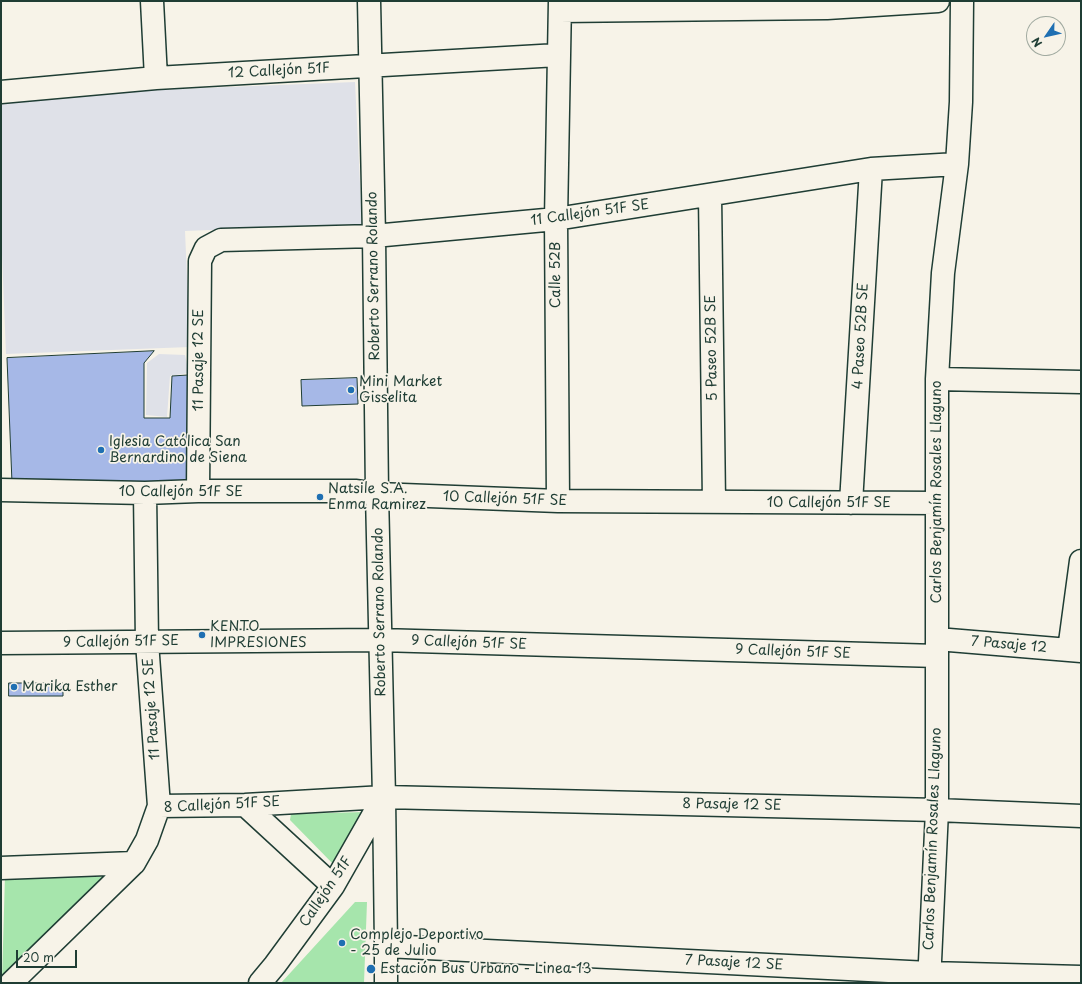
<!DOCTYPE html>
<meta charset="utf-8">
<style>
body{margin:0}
#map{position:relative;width:1082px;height:984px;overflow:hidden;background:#f7f3e8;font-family:"Playpen Sans",sans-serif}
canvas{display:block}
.frame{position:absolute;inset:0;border:2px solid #1f3d34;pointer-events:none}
.north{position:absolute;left:1026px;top:16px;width:40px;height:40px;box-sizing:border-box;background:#f7f3e8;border:1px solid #a1aaa0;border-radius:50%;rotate:236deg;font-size:11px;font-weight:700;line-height:16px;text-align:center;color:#1f3d34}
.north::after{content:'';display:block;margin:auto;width:14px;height:18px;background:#1f6fb2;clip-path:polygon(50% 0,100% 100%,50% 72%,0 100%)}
.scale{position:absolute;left:16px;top:950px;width:61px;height:18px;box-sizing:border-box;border:2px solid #1f3d34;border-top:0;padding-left:5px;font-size:12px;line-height:14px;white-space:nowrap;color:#1f3d34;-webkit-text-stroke:3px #f7f3e8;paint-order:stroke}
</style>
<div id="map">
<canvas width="1082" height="984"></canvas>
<div class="frame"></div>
<div class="north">N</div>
<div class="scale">20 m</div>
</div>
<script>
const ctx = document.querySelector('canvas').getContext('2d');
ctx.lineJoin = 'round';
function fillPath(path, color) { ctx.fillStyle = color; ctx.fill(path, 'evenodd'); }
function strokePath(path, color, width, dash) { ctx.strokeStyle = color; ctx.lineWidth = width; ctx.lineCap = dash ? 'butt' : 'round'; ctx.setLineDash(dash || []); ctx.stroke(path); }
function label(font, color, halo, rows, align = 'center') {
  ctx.font = font + ' "Playpen Sans",sans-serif'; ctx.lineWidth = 3.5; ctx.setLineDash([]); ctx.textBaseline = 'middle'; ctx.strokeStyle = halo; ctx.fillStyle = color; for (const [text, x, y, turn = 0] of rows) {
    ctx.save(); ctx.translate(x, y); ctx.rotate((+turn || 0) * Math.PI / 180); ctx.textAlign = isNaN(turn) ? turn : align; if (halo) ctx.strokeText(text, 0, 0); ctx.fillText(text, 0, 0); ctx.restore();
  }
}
fillPath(new Path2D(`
 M355 82 362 224 185 231 190 347 6 354 1 229V96Z
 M159 354 185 355 189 373 170 376 167 417 146 415 147 363Z`), '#dfe1e8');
fillPath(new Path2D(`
 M365 812 335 866 290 820 291 814Z
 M5 875 110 877 2 980Z
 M355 902H367L364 983H281Z`), '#a6e5ac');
const building = new Path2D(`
 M154 351 144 363V418H170L172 376 188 375 193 487 12 483 7 358Z
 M357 378 358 404 302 406 301 380Z
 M9 683H63V696H9Z`);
fillPath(building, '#a6b8e7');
strokePath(building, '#1f3d34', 1);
const street = new Path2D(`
 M152 1 156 78
 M369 1 374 236 377 494 384 797 386 946V983
 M560 11 827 8 938 1
 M1 92 156 78 558 55
 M710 195 714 502
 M937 379 1081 382
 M1 490 145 493 198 491H355L377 494 558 501 937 503
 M198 491 200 261 206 248 221 240 374 236 556 219 871 169 957 164
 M145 493 147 642 159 806
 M558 501 556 219 560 1
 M851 503 871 169
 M937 639 1081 651
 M1 643 380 640 937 656
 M1069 650 1081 561
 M245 805 333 886
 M1 868 134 863 147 840 159 806 245 805 384 797 937 810 1081 816
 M386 946 929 973 1081 977
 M11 983 134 863
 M260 983 275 965 333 886 383 798
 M929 983 937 810V379L943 273 957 164 961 102 962 1`);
strokePath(street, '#1f3d34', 25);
strokePath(street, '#f7f3e8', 22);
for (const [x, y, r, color] of [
 [351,390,4,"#1f6fb2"],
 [101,450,4,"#1f6fb2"],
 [320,497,4,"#1f6fb2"],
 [202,635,4,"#1f6fb2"],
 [14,687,4,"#1f6fb2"],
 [342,943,4,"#1f6fb2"],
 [371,969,5,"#1f6fb2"]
]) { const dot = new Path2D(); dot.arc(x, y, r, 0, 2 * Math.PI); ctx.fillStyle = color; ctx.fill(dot); strokePath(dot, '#f7f3e8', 1.5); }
label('14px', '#1f3d34', '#f7f3e8', [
 ["12 Callejón 51F",279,71,-3],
 ["11 Callejón 51F SE",590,213,-8],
 ["Calle 52B",556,275,-90],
 ["Roberto Serrano Rolando",374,276,-91],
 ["4 Paseo 52B SE",861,336,-87],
 ["5 Paseo 52B SE",712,348,-91],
 ["11 Pasaje 12 SE",199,360,-90],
 ["10 Callejón 51F SE",181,492],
 ["Carlos Benjamín Rosales Llaguno",937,492,-90],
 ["10 Callejón 51F SE",505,499,2],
 ["10 Callejón 51F SE",829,503],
 ["Roberto Serrano Rolando",380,612,-91],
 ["9 Callejón 51F SE",121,642,-1],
 ["9 Callejón 51F SE",469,643,2],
 ["7 Pasaje 12",1009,645,5],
 ["9 Callejón 51F SE",793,652,2],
 ["11 Pasaje 12 SE",152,709,-94],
 ["8 Callejón 51F SE",222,805,-3],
 ["8 Pasaje 12 SE",732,805,1],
 ["Carlos Benjamín Rosales Llaguno",933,839,-88],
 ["Callejón 51F",326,892,-56],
 ["7 Pasaje 12 SE",734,963,3]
]);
label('14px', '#1f3d34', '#f7f3e8', [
 ["Mini Market",359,382],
 ["Gisselita",359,398],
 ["Iglesia Católica San",109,442],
 ["Bernardino de Siena",109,458],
 ["Natsile S.A.",328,489],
 ["Enma Ramirez",328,505],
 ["KENTO",210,627],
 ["IMPRESIONES",210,643],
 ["Marika Esther",22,687],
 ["Complejo Deportivo",350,935],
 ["- 25 de Julio",350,951],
 ["Estación Bus Urbano - Linea 13",380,969]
], 'left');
</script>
